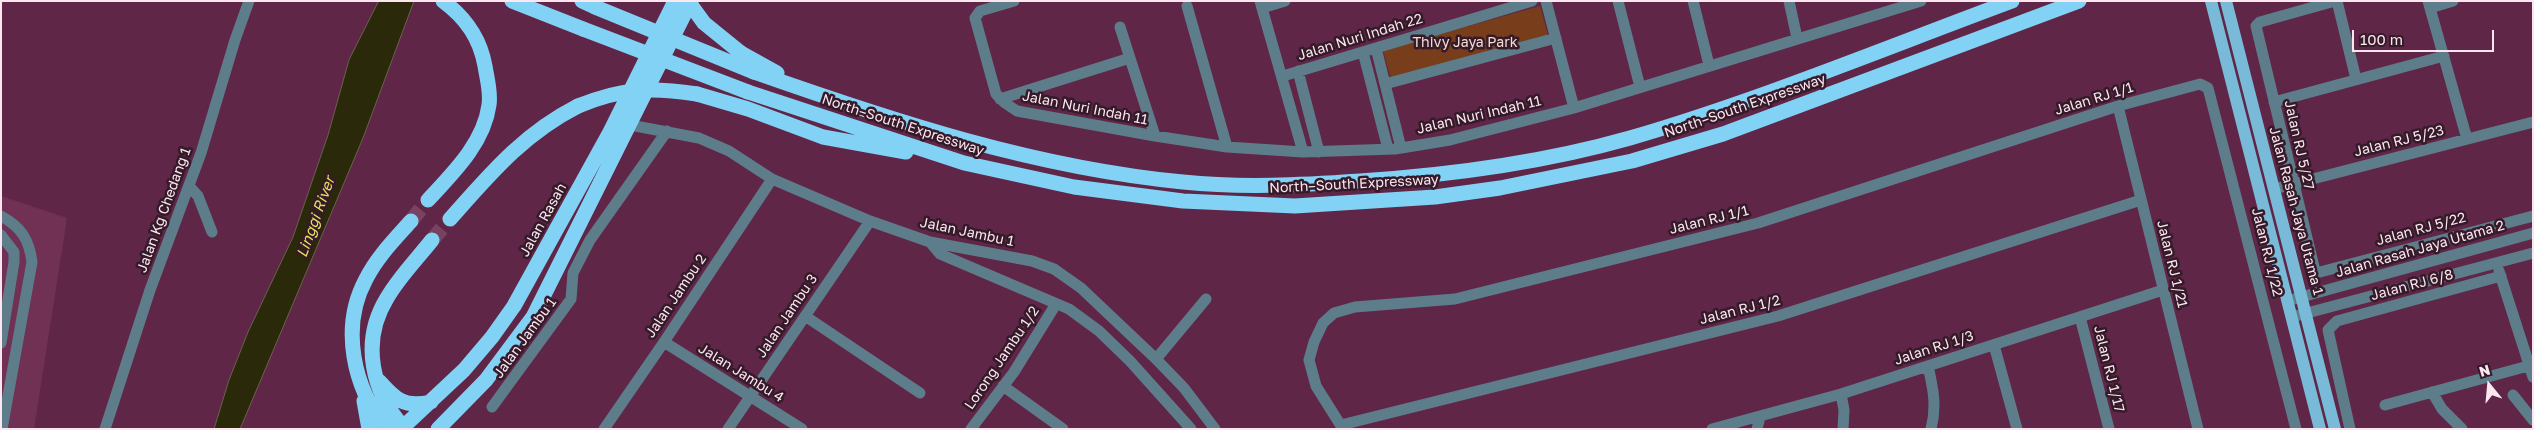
<!DOCTYPE html>
<meta charset="utf-8">
<style>
body{margin:0}
#map{position:relative;width:2534px;height:430px;overflow:hidden;background:#602647;font-family:"Golos Text",sans-serif}
canvas{display:block}
.frame{position:absolute;inset:0;border:2px solid #fce6f0;pointer-events:none}
.north{position:absolute;left:2464px;top:360px;width:50px;height:50px;-webkit-text-stroke:4px #351b29;paint-order:stroke;rotate:343deg;font-size:14px;font-weight:700;line-height:20px;text-align:center;color:#fce6f0}
.north::after{content:'';display:block;margin:auto;width:18px;height:22px;background:#fce6f0;clip-path:polygon(50% 0,100% 100%,50% 72%,0 100%)}
.scale{position:absolute;left:2352px;top:30px;width:142px;height:22px;box-sizing:border-box;border:2px solid #fce6f0;border-top:0;padding-left:6px;font-size:15px;line-height:18px;white-space:nowrap;color:#fce6f0;-webkit-text-stroke:4px #351b29;paint-order:stroke}
</style>
<div id="map">
<canvas width="2534" height="430"></canvas>
<div class="frame"></div>
<div class="north">N</div>
<div class="scale">100 m</div>
</div>
<script>
const ctx = document.querySelector('canvas').getContext('2d');
ctx.lineJoin = 'round';
function fillPath(path, color) { ctx.fillStyle = color; ctx.fill(path, 'evenodd'); }
function strokePath(path, color, width, dash) { ctx.strokeStyle = color; ctx.lineWidth = width; ctx.lineCap = dash ? 'butt' : 'round'; ctx.setLineDash(dash || []); ctx.stroke(path); }
function label(font, color, halo, rows, align = 'center') {
  ctx.font = font + ' "Golos Text",sans-serif'; ctx.lineWidth = 5; ctx.setLineDash([]); ctx.textBaseline = 'middle'; ctx.strokeStyle = halo; ctx.fillStyle = color; for (const [text, x, y, turn = 0] of rows) {
    ctx.save(); ctx.translate(x, y); ctx.rotate((+turn || 0) * Math.PI / 180); ctx.textAlign = isNaN(turn) ? turn : align; if (halo) ctx.strokeText(text, 0, 0); ctx.fillText(text, 0, 0); ctx.restore();
  }
}
fillPath(new Path2D(`
 M1 196 67 218 34 429H1Z`), '#713154');
fillPath(new Path2D(`
 M1540 6 1548 35 1391 79 1383 50Z`), '#783d1b');
const water = new Path2D(`
 M379 1H414L363 138 240 429H214L229 380 248 332 293 237 328 135 349 60Z`);
fillPath(water, '#2a2909');
strokePath(water, '#69624e', 1);
strokePath(new Path2D(`
 M411 221 428 200
 M432 240 450 219`), '#774360', 15, [15, 8]);
strokePath(new Path2D(`
 M1014 1 980 11 975 18 996 94 1005 103 1017 111 1155 136 1227 147 1303 152 1395 149 1450 140 1574 108 1921 1
 M1260 1 1303 152
 M1546 1 1574 108
 M1618 1 1640 87
 M1693 1 1709 65
 M1789 1 1797 38
 M2335 1 2260 22 2256 26 2315 271 2320 272 2533 216
 M2337 1 2356 79
 M2428 1 2467 139
 M1187 6 1227 147
 M1262 8 1285 1
 M2430 8 2453 1
 M1120 27 1155 136
 M1376 48 1401 148
 M1363 52 1388 149
 M1298 71 1319 152
 M1283 76 1532 1
 M1385 84 1556 38
 M1000 99 1130 58
 M2274 102 2444 56
 M2118 106 2198 429
 M630 125 699 138 729 151 772 179 870 221 930 242 1032 261 1054 269 1081 288 1156 359 1184 388 1215 429
 M189 186 198 196 212 232
 M2274 189 2533 122
 M1 216C21 227 29 239 32 262L2 429
 M1 235 14 252V262L1 343
 M930 242 940 254 1069 309 1099 331 1130 361 1191 429
 M2499 271 2533 377
 M2287 301 2533 233
 M805 316 920 393
 M2080 317 2109 429
 M2292 317 2533 253
 M664 342 802 429
 M1994 345 2017 429
 M1156 359 1206 299
 M1928 366C1933 388 1937 406 1931 429
 M1003 386 1063 429
 M2432 392 2442 409 2462 429
 M1841 394 1844 410 1843 429
 M2513 395 2533 420
 M2385 405 2528 366
 M492 407 571 299 573 273 590 240 667 131
 M1341 425 1778 316 2141 200
 M105 429 150 290 201 153 235 40 249 1
 M604 429 664 342 772 179
 M728 429 870 221
 M971 429 1014 372 1056 304
 M1343 429 1316 386 1309 360 1314 342 1323 323 1334 313 1355 307 1455 299 1758 223 2118 106 2200 84 2208 88 2296 429
 M1712 429 1841 394 2163 290
 M1757 429 1760 417
 M2350 429 2328 330 2337 321 2501 276`), '#5e7d8b', 11);
strokePath(new Path2D(`
 M2211 1 2320 429
 M2226 1 2335 429`), '#78bad7', 12);
strokePath(new Path2D(`
 M512 1 583 29
 M582 1 595 7
 M741 53 777 73
 M754 72C893 121 1036 168 1183 182 1242 188 1301 185 1360 181 1451 175 1542 163 1630 138 1760 100 1885 48 2012 1
 M748 92 964 163 1074 187 1183 201 1295 206 1435 197 1500 188 1632 161 1723 134 2079 1
 M697 94 748 109 823 137 906 152
 M428 200C453 173 484 143 489 105 491 92 487 79 485 66 480 38 466 18 443 1
 M450 219C490 174 523 134 578 106
 M379 381C396 400 404 408 431 402
 M364 401 369 429
 M387 429C353 388 340 327 366 279 377 257 395 239 411 221
 M401 429 464 370 492 337 514 306 609 134 675 1
 M405 429C372 393 360 342 387 298 399 277 417 259 432 240
 M438 429 486 380 533 317 691 1`), '#82d2f5', 15);
strokePath(new Path2D(`
 M688 1 704 23 741 53
 M595 7 754 72
 M583 29 748 92
 M578 106C622 88 650 87 697 94`), '#82d2f5', 15);
label('14px', '#fce6f0', '#351b29', [
 ["Jalan Nuri Indah 22",1360,37,-17],
 ["Jalan RJ 1/1",2094,99,-17],
 ["North–South Expressway",1745,106,-19],
 ["Jalan Nuri Indah 11",1085,108,11],
 ["Jalan Nuri Indah 11",1479,115,-13],
 ["North–South Expressway",903,125,18],
 ["Jalan RJ 5/23",2399,141,-14],
 ["Jalan RJ 5/27",2299,145,77],
 ["North–South Expressway",1354,184,-3],
 ["Jalan Kg Chedang 1",164,210,-70],
 ["Jalan Rasah Jaya Utama 1",2296,211,75],
 ["Jalan Rasah",543,220,-61],
 ["Jalan RJ 1/1",1709,220,-14],
 ["Jalan RJ 5/22",2421,229,-15],
 ["Jalan Jambu 1",967,232,12],
 ["Jalan Rasah Jaya Utama 2",2420,249,-16],
 ["Jalan RJ 1/22",2267,252,76],
 ["Jalan RJ 1/21",2172,264,76],
 ["Jalan RJ 6/8",2412,285,-15],
 ["Jalan Jambu 2",676,296,-56],
 ["Jalan RJ 1/2",1740,310,-14],
 ["Jalan Jambu 3",787,316,-56],
 ["Jalan Jambu 1",525,338,-54],
 ["Jalan RJ 1/3",1934,348,-18],
 ["Lorong Jambu 1/2",1002,358,-56],
 ["Jalan RJ 1/17",2109,369,76],
 ["Jalan Jambu 4",741,373,32]
]);
label('14px', '#f5ddd2', '#351b29', [
 ["Thivy Jaya Park",1465,43]
]);
label('italic 15px', '#e4e05b', '#351b29', [
 ["Linggi River",316,217,-70]
]);
</script>
